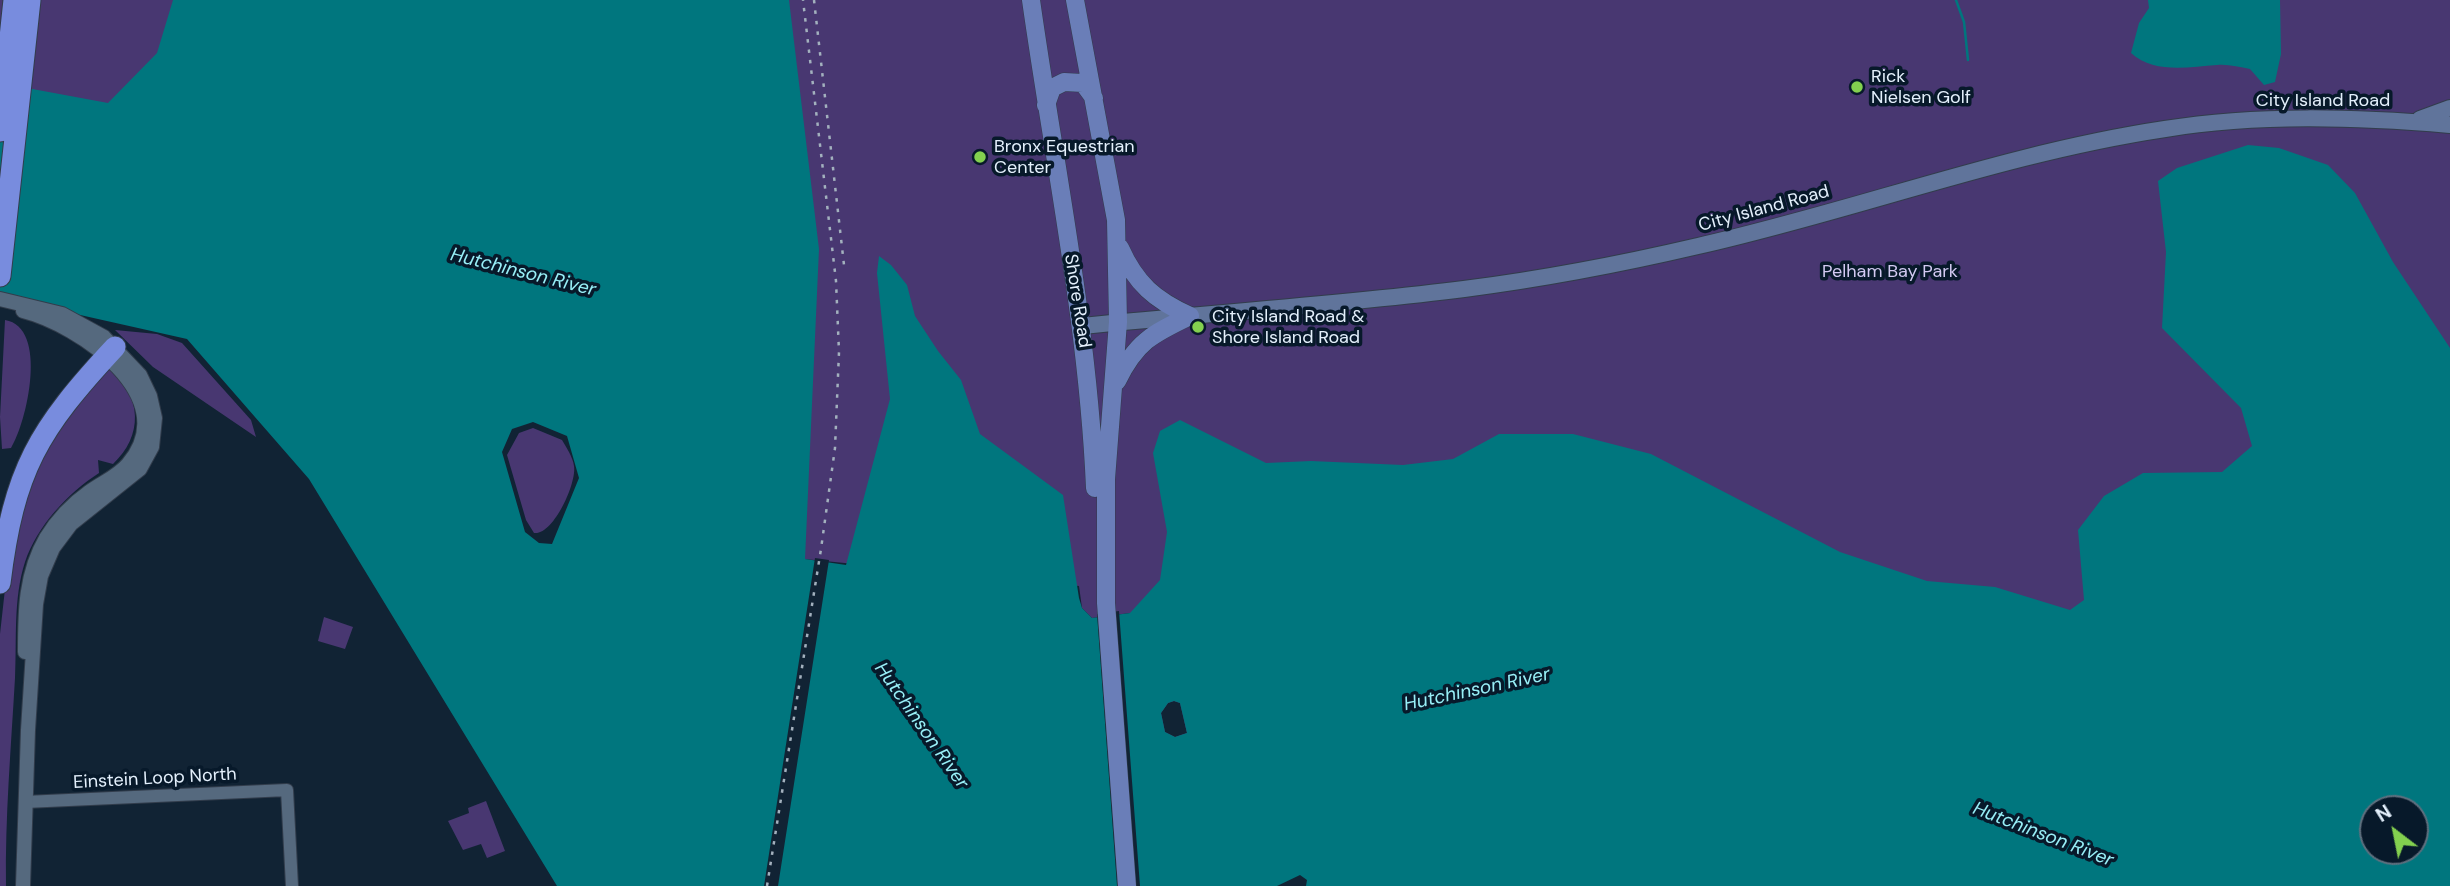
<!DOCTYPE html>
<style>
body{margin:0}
#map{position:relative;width:2450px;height:886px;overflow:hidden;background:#112334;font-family:"DM Sans",sans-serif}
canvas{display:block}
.north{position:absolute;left:2359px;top:795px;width:70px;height:70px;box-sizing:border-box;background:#07192a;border:2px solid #5f6f7e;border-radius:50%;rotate:328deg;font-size:19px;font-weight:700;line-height:28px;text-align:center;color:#e4f0fc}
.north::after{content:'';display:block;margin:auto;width:24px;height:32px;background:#83d04f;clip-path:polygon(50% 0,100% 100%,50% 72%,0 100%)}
</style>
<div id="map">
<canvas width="2450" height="886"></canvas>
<div class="north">N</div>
</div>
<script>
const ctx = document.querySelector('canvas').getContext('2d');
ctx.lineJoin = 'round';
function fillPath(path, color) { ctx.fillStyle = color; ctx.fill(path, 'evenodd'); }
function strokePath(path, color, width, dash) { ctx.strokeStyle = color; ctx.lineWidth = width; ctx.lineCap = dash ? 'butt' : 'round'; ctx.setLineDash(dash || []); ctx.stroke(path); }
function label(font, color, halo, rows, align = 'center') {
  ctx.font = font + ' "DM Sans",sans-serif'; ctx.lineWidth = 7; ctx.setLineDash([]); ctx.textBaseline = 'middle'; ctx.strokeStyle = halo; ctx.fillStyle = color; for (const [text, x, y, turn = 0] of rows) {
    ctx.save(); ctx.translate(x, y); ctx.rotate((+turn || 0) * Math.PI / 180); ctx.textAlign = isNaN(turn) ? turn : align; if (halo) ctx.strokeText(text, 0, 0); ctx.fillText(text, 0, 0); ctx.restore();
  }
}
fillPath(new Path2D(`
 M0 0H2450V449L2209 591 1171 739 1164 734 1130 613 1092 618 1082 608 1079 586 804 559 0 135ZM1174 701 1180 703 1187 733 1175 737 1165 732 1161 713 1168 703Z
 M5 320C49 327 27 423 11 448L2 449 0 417Z
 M115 330 157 334 182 343 251 420 256 437 153 367Z
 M109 369C143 396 143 436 113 464L98 460 99 473C68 493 37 526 25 562 13 599 17 640 15 678 11 748 5 817 6 886H0V634L6 580 26 488 64 414Z
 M533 428 562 440C566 447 573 457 574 466 577 483 553 536 534 533L526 520 507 455 519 433Z
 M324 617 353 627 345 649 318 641Z
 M486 801 505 851 487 858 481 844 463 850 448 821 469 813 468 808Z`), '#483771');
fillPath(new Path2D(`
 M173 0H789L819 249 805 559 846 565 890 399 877 273 879 256 891 265 907 285 915 316 938 351 961 380 980 434 1063 495 1079 598 1082 608 1092 618 1130 613 1160 580 1167 532 1153 453 1160 431 1180 420 1266 463 1311 461 1403 465 1453 459 1499 434H1573L1651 454 1840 552 1927 581 1995 587 2070 610 2084 600 2078 530 2104 496 2143 473 2222 472 2252 446 2241 408 2162 328 2166 252 2158 181 2177 168 2248 145 2279 148 2328 165 2355 193 2393 262 2450 348V886H1306L1307 880 1300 875 1277 886H557L309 479 187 339 0 297V83L108 103 157 53ZM533 422 567 436 579 478 552 544 539 543 525 532 502 452 512 429ZM1174 701 1180 703 1187 733 1175 737 1165 732 1161 713 1168 703ZM2373 809H2415V851H2373Z
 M2148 0H2280L2281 54 2275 82 2264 85 2250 69C2239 67 2228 64 2217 65 2188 67 2154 74 2131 53L2139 23 2149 8Z`), '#00767e');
fillPath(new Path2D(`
 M815 558 829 560 778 886H764Z
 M1119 611 1140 886H1117L1097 614Z`), '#112334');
strokePath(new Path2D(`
 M1956 0 1964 22 1968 60`), '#00767e', 2.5);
const minor = new Path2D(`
 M25 802 287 790 292 886`);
const tertiary = new Path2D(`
 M0 299 62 314 104 337 140 375 150 396 155 418 152 447 140 469 71 524 53 548 41 576 36 604 28 730 23 886
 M23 311C79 325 185 397 128 464 118 476 103 482 89 492 72 504 57 520 46 538 25 574 25 612 25 652`);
const secondary = new Path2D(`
 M2420 119 2450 108
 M1082 326C1209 313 1337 305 1464 289 1542 279 1621 264 1698 246 1854 211 2005 153 2165 129 2258 114 2356 117 2450 125`);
const primary = new Path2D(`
 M1031 0C1054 163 1088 324 1095 488
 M1075 0 1116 220 1118 322 1106 479V603L1127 886
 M1046 105 1052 88 1064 82 1083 83 1094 98
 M1120 248C1136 284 1155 300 1190 316
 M1117 381C1136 342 1152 334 1190 316`);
const motorway = new Path2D(`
 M0 131 14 0
 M0 276 30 0
 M0 583C14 469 38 430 115 347`);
strokePath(minor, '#323d4c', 14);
strokePath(tertiary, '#323d4c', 16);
strokePath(secondary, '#323d4c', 18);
strokePath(primary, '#323d4c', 19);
strokePath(motorway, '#323d4c', 23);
strokePath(minor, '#55697e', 12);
strokePath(tertiary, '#55697e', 14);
strokePath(secondary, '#60749b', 16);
strokePath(primary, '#6a7eb8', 18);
strokePath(motorway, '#788cde', 21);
strokePath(new Path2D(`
 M814 0 844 265
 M767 886 821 549 835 448 839 352 836 281 803 0`), '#a3b1be', 2.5, [3.5, 7]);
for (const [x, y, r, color] of [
 [1857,87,7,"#83d04f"],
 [980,157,7,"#83d04f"],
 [1198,327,7,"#83d04f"]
]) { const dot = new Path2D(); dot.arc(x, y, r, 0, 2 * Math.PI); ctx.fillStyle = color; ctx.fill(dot); strokePath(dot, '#07192a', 2.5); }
label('18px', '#e4f0fc', '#07192a', [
 ["Rick",1871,77],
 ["Nielsen Golf",1871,98],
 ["Bronx Equestrian",994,147],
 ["Center",994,168],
 ["City Island Road &",1212,317],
 ["Shore Island Road",1212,338]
], 'left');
label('18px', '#e4f0fc', '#07192a', [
 ["City Island Road",2323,101],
 ["City Island Road",1764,209,-15],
 ["Shore Road",1077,301,81],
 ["Einstein Loop North",155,779,-3]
]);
label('18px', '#d3caf2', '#07192a', [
 ["Pelham Bay Park",1890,272]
]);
label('italic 19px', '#98eff7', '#07192a', [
 ["Hutchinson River",523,273,14],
 ["Hutchinson River",1477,690,-12],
 ["Hutchinson River",921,726,55],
 ["Hutchinson River",2043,835,21]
]);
</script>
